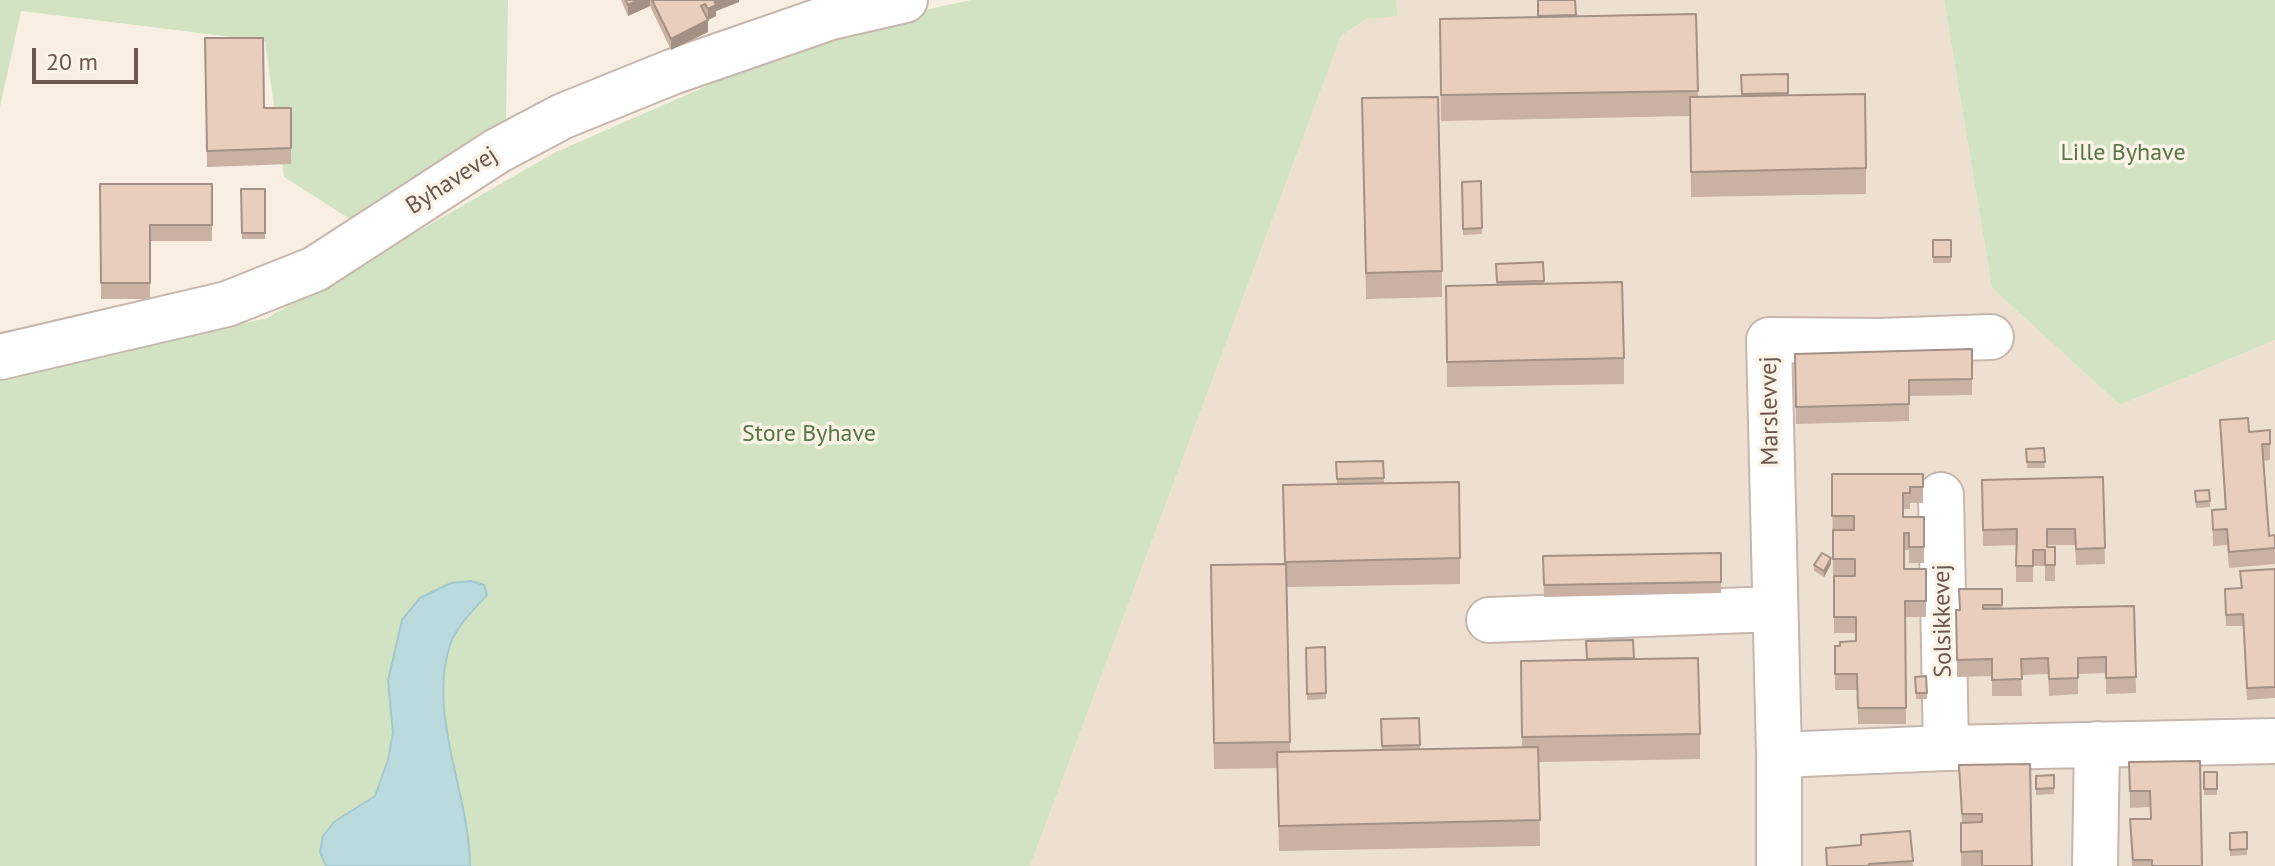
<!DOCTYPE html>
<style>
body{margin:0}
#map{position:relative;width:2275px;height:866px;overflow:hidden;background:#f8efe2;font-family:"PT Sans",sans-serif}
canvas{display:block}
.scale{position:absolute;left:32px;top:48px;width:106px;height:36px;box-sizing:border-box;border:4px solid #6c574c;border-top:0;padding-left:10px;font-size:24px;line-height:28px;white-space:nowrap;color:#6c574c;-webkit-text-stroke:6px #fcf3e7;paint-order:stroke}
</style>
<div id="map">
<canvas width="2275" height="866"></canvas>
<div class="scale">20 m</div>
</div>
<script>
const ctx = document.querySelector('canvas').getContext('2d');
ctx.lineJoin = 'round';
function fillPath(path, color) { ctx.fillStyle = color; ctx.fill(path, 'evenodd'); }
function strokePath(path, color, width, dash) { ctx.strokeStyle = color; ctx.lineWidth = width; ctx.lineCap = dash ? 'butt' : 'round'; ctx.setLineDash(dash || []); ctx.stroke(path); }
function label(font, color, halo, rows, align = 'center') {
  ctx.font = font + ' "PT Sans",sans-serif'; ctx.lineWidth = 7; ctx.setLineDash([]); ctx.textBaseline = 'middle'; ctx.strokeStyle = halo; ctx.fillStyle = color; for (const [text, x, y, turn = 0] of rows) {
    ctx.save(); ctx.translate(x, y); ctx.rotate((+turn || 0) * Math.PI / 180); ctx.textAlign = isNaN(turn) ? turn : align; if (halo) ctx.strokeText(text, 0, 0); ctx.fillText(text, 0, 0); ctx.restore();
  }
}
fillPath(new Path2D(`
 M1396 0H1944L1992 288 2120 405 2275 340V866H1030L1341 36 1366 19 1396 15Z`), '#eee0d1');
fillPath(new Path2D(`
 M0 0H508L506 121 358 224 284 177 265 41 21 11 0 107Z
 M971 0H1396L1397 16 1366 19 1341 36 1030 866H470C470 795 428 715 450 645 456 627 474 609 487 595L389 681 393 733 388 760 375 796 334 822 320 852 326 866H0V378L267 318 556 152 837 29Z
 M1944 0H2275V340L2120 405 1992 288Z`), '#d1e3c3');
const water = new Path2D(`
 M471 581 484 585 487 595C474 609 456 627 450 645 427 715 470 795 470 866H326L320 852 323 836 334 822 375 796 388 760 393 733 388 681 402 620 420 598 451 583Z`);
fillPath(water, '#badade');
strokePath(water, '#a1c9ce', 2);
const minor = new Path2D(`
 M0 357 227 304 315 269 497 151 563 116 672 72 831 17 905 0
 M1941 495 1946 748
 M1489 620 1774 609
 M1779 755 1946 748 2275 741
 M1779 866V755L1769 340 1880 341 1991 337
 M2095 866 2097 744`);
strokePath(minor, '#c7b6ab', 48);
strokePath(minor, '#fff', 44);
fillPath(new Path2D(`
 M621 0H739V2L716 11V16L708 20V32L671 50 650 6 628 16Z
 M1575 0 1576 16 1696 14 1698 97 1742 96 1741 75 1788 74V96L1866 168V194L1691 197 1690 116 1441 121 1440 19 1538 17Z
 M205 38 264 108H291V164L207 167Z
 M1362 124 1442 271V297L1366 299Z
 M1481 181 1482 234 1463 235 1462 182Z
 M100 184H212V241H150V299H101Z
 M241 189H265V239H242Z
 M1933 240H1951V263H1933Z
 M1543 262 1544 284 1624 358V384L1447 387 1446 286 1497 285 1496 264Z
 M1972 349V395L1909 396V421L1796 424 1795 354Z
 M2220 420 2249 432 2270 430V460L2264 461 2269 536 2275 535V564L2229 568 2227 545 2213 546 2212 510 2225 509Z
 M2044 448 2045 468H2027L2026 449Z
 M1383 461 1384 483 1460 558V584L1287 587 1290 752 1382 750 1381 719 1419 718 1420 749 1522 747 1521 661 1634 659 1700 734V759L1539 762 1540 846 1279 851 1277 768 1214 769 1211 591 1284 564 1283 485 1337 484 1336 462Z
 M1832 474H1923V503H1910V509H1903V517H1924V563H1909V550H1904V569H1926V617H1905L1906 724H1858L1857 690H1835V646H1840L1856 641V633H1834V576H1855H1833Z
 M2103 477 2105 564 2076 565 2075 545H2047V547H2055V581H2045V566H2033V582H2016V545L1983 546 1982 480Z
 M2209 490 2210 507 2196 508 2195 491Z
 M1721 553V593L1544 597 1543 556Z
 M1831 564 1824 577 1814 571V565Z
 M2275 569V698L2247 700 2243 626H2226L2225 589 2241 588 2240 571Z
 M2002 589V609L2134 606 2136 693 2106 694V673L2078 674V694L2049 696 2048 674 2021 675 2022 696H1992V676L1957 677 1956 610H1960Z
 M1325 647 1326 699 1307 700 1306 648Z
 M1926 676 1927 699H1916L1915 677Z
 M2200 761 2202 866H2132L2130 819H2151L2150 807 2130 808 2129 762Z
 M1959 765 2032 866H1961V823H1962Z
 M2204 772H2217V795H2204Z
 M2054 775V794L2036 795V776Z
 M1910 831 1913 866H1826V848L1861 846V835Z
 M2247 832V855L2230 856V833Z`), '#c9b1a3');
fillPath(new Path2D(`
 M638 0H650V6L628 16V5Z
 M714 0H739V2L716 11V16L708 20V9Z
 M708 20V32L671 50V39Z
 M1831 558V564L1824 577V571Z`), '#a49084');
const building = new Path2D(`
 M626 0H638L628 5Z
 M652 0H715H714L716 5 708 9 705 4 701 6 708 20 671 39Z
 M1538 0H1575L1576 15 1538 16Z
 M1696 14 1698 91 1441 95 1440 19Z
 M205 38H263L264 108H291V148L207 151Z
 M1788 74V93L1742 94 1741 75Z
 M1865 94 1866 168 1691 172 1690 97Z
 M1438 97 1442 271 1366 273 1362 98Z
 M1481 181 1482 228 1463 229 1462 182Z
 M100 184H212V225H150V283H101Z
 M241 189H265V233H242Z
 M1933 240H1951V257H1933Z
 M1543 262 1544 281 1497 282 1496 264Z
 M1622 282 1624 358 1447 362 1446 286Z
 M1972 349V379L1909 380V404L1796 407 1795 354Z
 M2248 418 2249 432 2270 430V444H2262L2269 536 2275 535V548L2229 552 2227 529 2213 530 2212 510 2226 509 2220 420Z
 M2044 448 2045 462H2027L2026 449Z
 M1383 461 1384 478 1337 479 1336 462Z
 M1832 474H1923V487H1910V493H1903V517H1924V547H1909V533H1904V569H1926V601H1905L1906 708H1858L1857 674H1835V646H1840V642L1856 641V617H1834V576H1855V559H1833V530H1854V516H1832Z
 M2103 477 2105 548 2076 549 2075 529H2047V547H2055V565H2045V550H2033V566H2016L2017 529 1983 530 1982 480Z
 M1459 482 1460 558 1285 562 1283 485Z
 M2209 490 2210 501 2196 502 2195 491Z
 M1721 553V582L1544 585 1543 556Z
 M1822 553 1831 558 1824 571 1814 565Z
 M1286 564 1290 742 1214 743 1211 565Z
 M2275 569V687L2247 688 2243 614 2226 615 2225 589 2242 588 2240 571Z
 M1959 589H2002V605H1983V609L2134 606 2136 677 2106 678V657L2078 658V678L2049 679 2048 658 2021 659 2022 679 1992 680V659L1957 660 1956 610H1960Z
 M1633 640 1634 658 1587 659 1586 641Z
 M1325 647 1326 693 1307 694 1306 648Z
 M1698 658 1700 734 1522 737 1521 661Z
 M1926 676 1927 693H1916L1915 677Z
 M1419 718 1420 745 1382 746 1381 719Z
 M1538 747 1540 820 1279 826 1277 752Z
 M2200 761 2202 866H2152V860H2133L2130 819H2151L2150 791H2130L2129 762Z
 M2030 764 2032 866H1982V851L1961 852V823L1982 822V814H1962L1959 765Z
 M2204 772H2217V789H2204Z
 M2054 775V788L2036 789V776Z
 M1910 831 1913 861 1869 864V866H1827L1826 848 1861 845V835Z
 M2247 832V849L2230 850V833Z`);
fillPath(building, '#eacebd');
strokePath(building, '#a49084', 2);
label('24px', '#577649', '#fcf3e7', [
 ["Lille Byhave",2123,153],
 ["Store Byhave",809,434]
]);
label('24px', '#6c574c', '#fcf3e7', [
 ["Byhavevej",452,181,-33],
 ["Marslevvej",1770,411,-91],
 ["Solsikkevej",1943,621,-91]
]);
</script>
